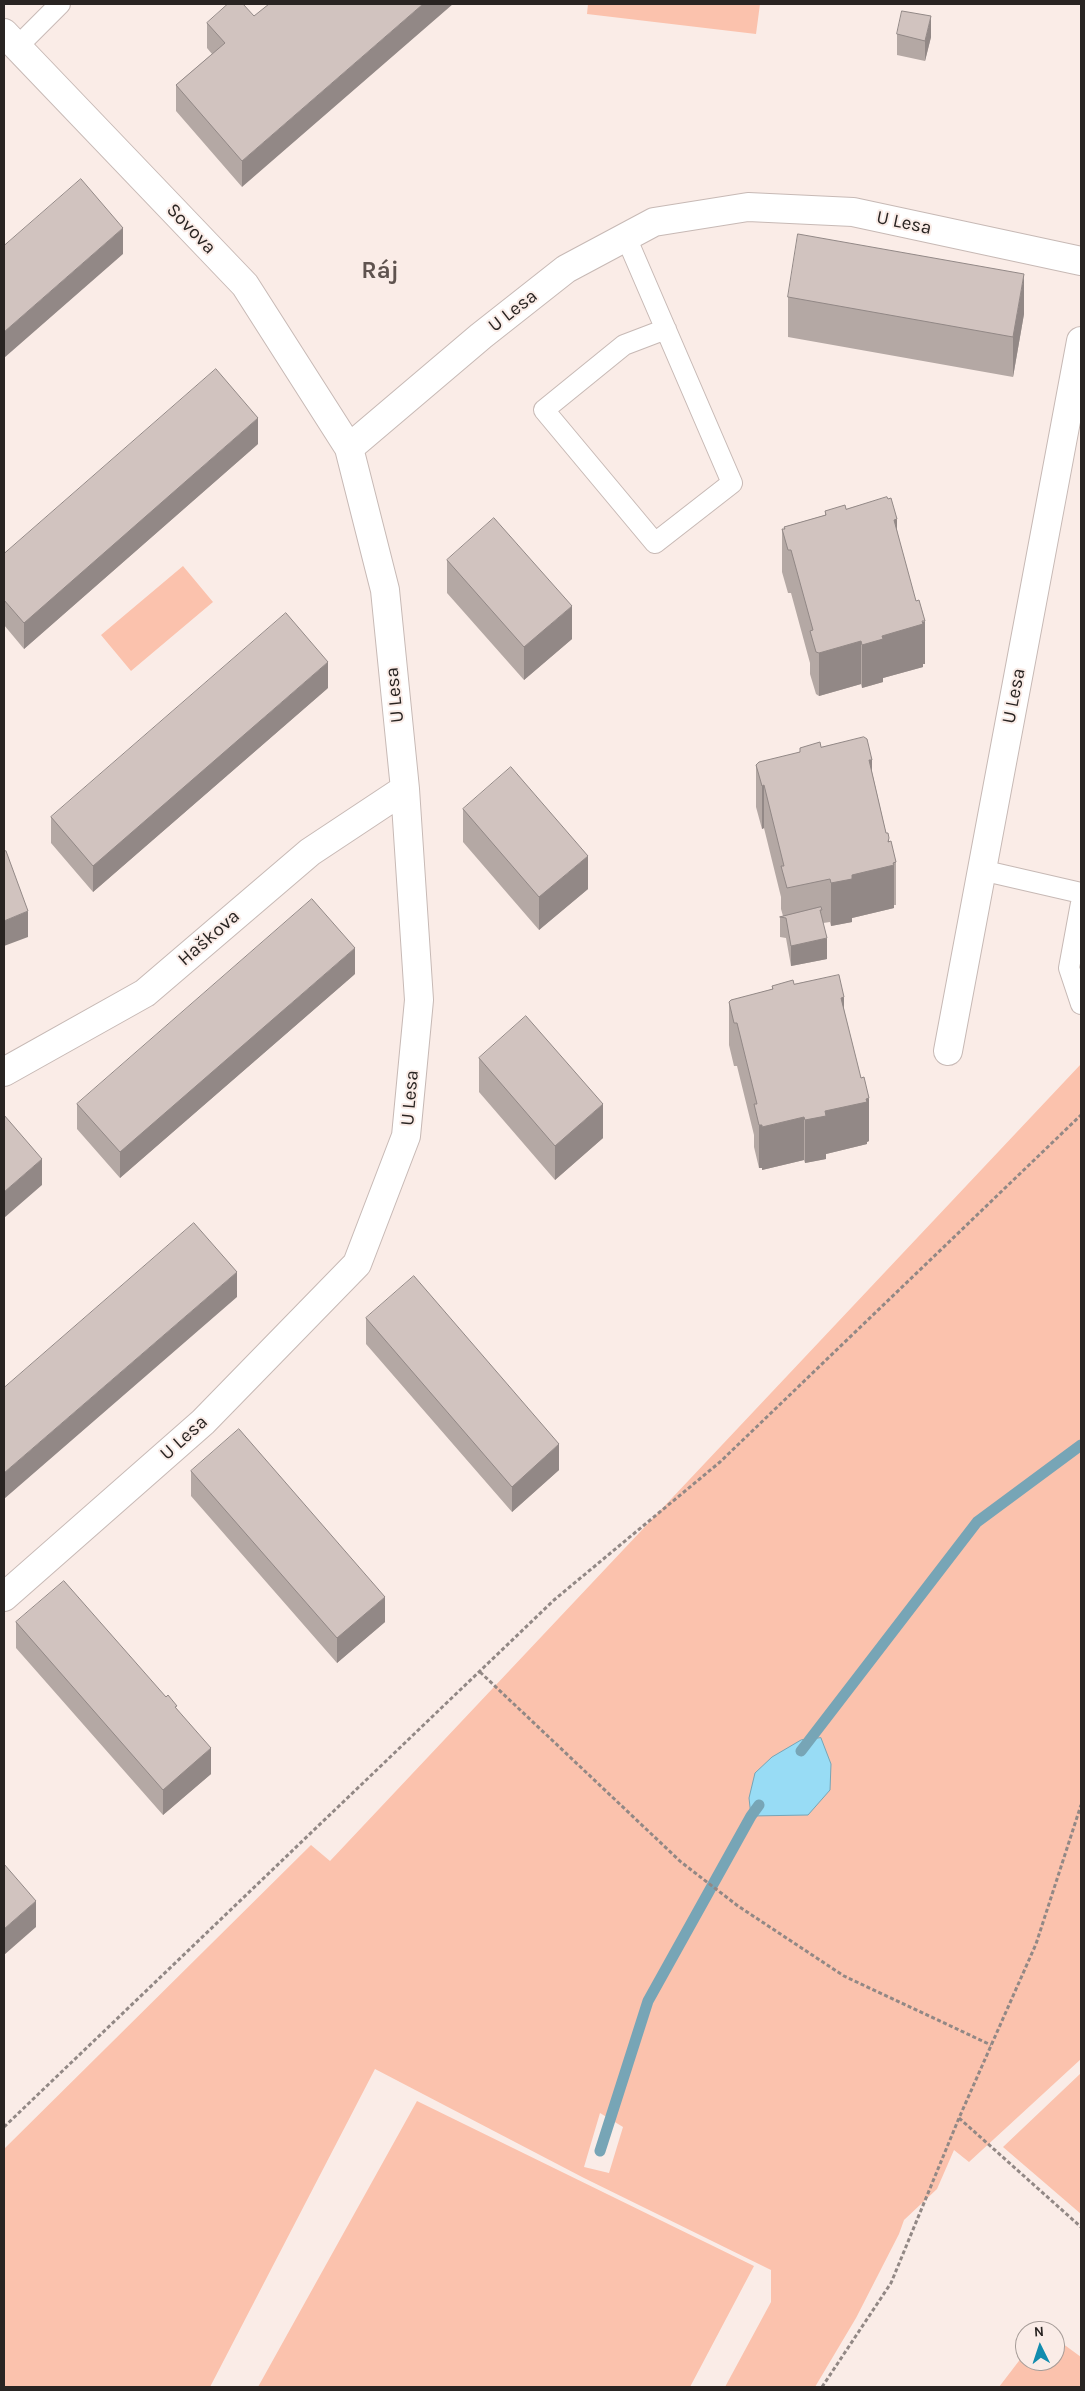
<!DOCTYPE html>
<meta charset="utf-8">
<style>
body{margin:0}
#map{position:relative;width:1085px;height:2391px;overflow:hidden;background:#faece7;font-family:Karla,sans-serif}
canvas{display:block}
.frame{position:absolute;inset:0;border:5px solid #292422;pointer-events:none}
.north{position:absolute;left:1015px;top:2321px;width:50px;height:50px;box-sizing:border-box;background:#faece7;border:1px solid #a69c98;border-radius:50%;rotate:356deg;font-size:14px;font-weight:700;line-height:20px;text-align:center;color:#292422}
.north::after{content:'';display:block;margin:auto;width:18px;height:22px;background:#128cae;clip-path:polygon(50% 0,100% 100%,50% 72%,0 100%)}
</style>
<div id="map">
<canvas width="1085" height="2391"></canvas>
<div class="frame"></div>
<div class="north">N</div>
</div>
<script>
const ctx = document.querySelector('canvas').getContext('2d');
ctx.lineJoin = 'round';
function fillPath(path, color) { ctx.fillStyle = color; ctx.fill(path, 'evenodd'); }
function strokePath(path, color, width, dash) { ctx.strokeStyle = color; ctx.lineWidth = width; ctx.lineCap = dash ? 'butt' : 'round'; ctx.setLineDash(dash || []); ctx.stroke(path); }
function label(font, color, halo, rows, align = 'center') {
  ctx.font = font + ' Karla,sans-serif'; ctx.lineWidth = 4; ctx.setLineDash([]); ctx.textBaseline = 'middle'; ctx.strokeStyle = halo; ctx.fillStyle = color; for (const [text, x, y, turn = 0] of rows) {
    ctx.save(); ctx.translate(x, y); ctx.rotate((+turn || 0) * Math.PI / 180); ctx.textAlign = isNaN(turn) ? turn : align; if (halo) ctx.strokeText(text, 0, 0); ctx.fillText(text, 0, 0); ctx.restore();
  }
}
fillPath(new Path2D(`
 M588 4H760L756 34 587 14Z
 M183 566 213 602 131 671 101 635Z
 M1081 1064V2059L969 2162 954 2150 937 2189 904 2220 899 2234 856 2318 815 2387H725L771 2302V2270L584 2178 375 2069 210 2387H4V2149L311 1845 330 1861ZM600 2113 623 2127 609 2173 584 2167Z
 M1081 2073V2214L1003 2147Z
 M417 2101 754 2266 690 2387H258Z
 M1055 2338 1081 2357V2387H999L1025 2353V2361H1055Z`), '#fbc2ad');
const water = new Path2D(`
 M821 1738 831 1764 830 1790 808 1815 751 1816 749 1798 755 1773 772 1757 801 1740Z`);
fillPath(water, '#98dcf5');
strokePath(water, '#77a5b6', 1);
strokePath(new Path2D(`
 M801 1751 977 1522 1081 1445
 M600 2151 648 2001 751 1816 759 1805`), '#77a5b6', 11);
const service = new Path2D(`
 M17 47 60 4
 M626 237 732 483 655 543 544 410 624 345 666 329
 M981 870 1081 893
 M1081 903 1069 968 1081 1004`);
const minor = new Path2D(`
 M4 33 245 285 349 448 385 590 405 789 419 1000 406 1136 357 1264 203 1422 4 1597
 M349 448 481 336 566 269 654 222 748 207 853 212 1081 261
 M948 1051 1081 341
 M4 1072 145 993 310 852 405 789`);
strokePath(service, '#c7b9b5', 22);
strokePath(minor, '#c7b9b5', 30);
strokePath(new Path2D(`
 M480 1672 681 1862 738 1906 844 1976 991 2045
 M959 2118 1081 2227
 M4 2127 554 1600 720 1462 1081 1115
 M822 2387 891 2283 959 2118 1036 1944 1081 1805`), '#928885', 3, [4, 2.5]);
strokePath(service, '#fff', 20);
strokePath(minor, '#fff', 28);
fillPath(new Path2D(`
 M243 4 242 187 176 111V85L212 54 207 48V23Z
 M897 34 931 37 925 61 897 55Z
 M788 297 1024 314 1013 377 788 337Z
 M258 444 24 649 4 625V554Z
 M846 509 897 530 925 664H923V667L883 678V682L862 688 861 684 819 696 816 694 810 674V663L791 593H788L782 572V529H784V527L825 515V511Z
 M447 560 572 639 524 680 447 593Z
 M328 688 93 892 51 843V817Z
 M821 747 872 772 886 833 896 862V905H894V908L852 918V922L831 926 830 922 823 923 827 959 791 966 786 938 780 937V917L783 916 781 909V897L764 828 762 829 756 807V765L800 752V748Z
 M463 809 588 889 539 930 463 842Z
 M355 974 120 1178 77 1129V1104Z
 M794 984 844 1009 869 1141 867 1142V1144L826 1154V1159L805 1163 804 1160 762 1170V1168H759L754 1147V1135L737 1066H734L729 1045V1002L772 989V986Z
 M479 1058 603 1138 555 1180 479 1092Z
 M366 1318 559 1470 512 1512 366 1344Z
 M191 1471 385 1622 337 1663 191 1496Z
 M16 1622 177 1709 211 1774 163 1815 16 1648Z`), '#b4a8a4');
fillPath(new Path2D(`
 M423 4H453L242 187V161Z
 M931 16V37L925 61V41Z
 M123 228V254L4 358V332Z
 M1024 274V314L1013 377V337Z
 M258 418V444L24 649V623Z
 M897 519V562L894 520Z
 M572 606V639L524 680V647Z
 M925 621V664H923V667L883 678V682L862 688V645L882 636Z
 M861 641V684L819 696V653Z
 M328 662V688L93 892V866Z
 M869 760H872V803Z
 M764 785V828L762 829V786Z
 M889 838V866L894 865V908L852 918V922L831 926V883L852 875 888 842Z
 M588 856V889L539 930V897Z
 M28 911V937L4 946V921Z
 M827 938V959L791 966V946Z
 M355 948V974L120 1178V1152Z
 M844 997V1040L841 998Z
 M869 1098V1141L867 1142V1144L826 1154V1159L805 1163V1120L825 1111Z
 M603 1104V1138L555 1180V1146Z
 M804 1117V1160L762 1170V1127Z
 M759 1125H762V1168H759Z
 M42 1159V1185L4 1218V1192Z
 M237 1272V1297L4 1499V1473Z
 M559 1444V1470L512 1512V1487Z
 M385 1597V1622L337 1663V1638Z
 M211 1748V1774L163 1815V1790Z
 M36 1901V1927L4 1955V1929Z`), '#928886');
const building = new Path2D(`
 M228 4H243L254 16 269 4H423L242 161 176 85 225 43 207 23Z
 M902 11 931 16 925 41 897 34Z
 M81 179 123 228 4 332V246Z
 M798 234 1024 274 1013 337 788 297Z
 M216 369 258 418 24 623 4 600V554Z
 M887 497 888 499 891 498 897 519 894 520 916 601 919 600 925 621H922L923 624 882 636 883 639 862 645 861 641 819 653 816 652 810 631 813 630 791 550H788L782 529H785L784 527 826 515 825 511 845 505 846 509Z
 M494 518 572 606 524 647 447 560Z
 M286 613 328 662 93 866 51 817Z
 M864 737 867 739 872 760H869L886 833H888L889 838 888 842 891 841 896 862 893 863 894 865 852 875V879L831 883 830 879 787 888 781 866H784L764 785 762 786 756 765 759 762 800 752V748L820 742 821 747Z
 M511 767 588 856 539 897 463 809Z
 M6 851 28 911 4 921V852Z
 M312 899 355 948 120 1152 77 1104Z
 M821 907 822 910H820L827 938 791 946 786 918 780 917Z
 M839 975 844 997 841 998 861 1078 864 1077 869 1098 866 1099 867 1102 825 1111 826 1116 805 1120 804 1117 762 1127V1125H759L754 1104H757L737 1023H734L729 1002 731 1000 773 989 772 986 793 980 794 984Z
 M526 1016 603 1104 555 1146 479 1058Z
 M4 1115 42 1159 4 1192Z
 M194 1223 237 1272 4 1473V1388Z
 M414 1276 559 1444 512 1487 366 1318Z
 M239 1429 385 1597 337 1638 191 1471Z
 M64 1581 166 1697 168 1695 177 1706 175 1707 211 1748 163 1790 16 1622Z
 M4 1864 36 1901 4 1929Z`);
fillPath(building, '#d1c3bf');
strokePath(building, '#928886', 1);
label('19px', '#292422', '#faece7', [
 ["U Lesa",904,223,12],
 ["Sovova",191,229,46],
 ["U Lesa",513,311,-38],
 ["U Lesa",395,695,-96],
 ["U Lesa",1014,696,-79],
 ["Haškova",209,938,-41],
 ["U Lesa",410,1098,-85],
 ["U Lesa",184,1438,-42]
]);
label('bold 24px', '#5f534f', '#faece7', [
 ["Ráj",380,271]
]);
</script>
